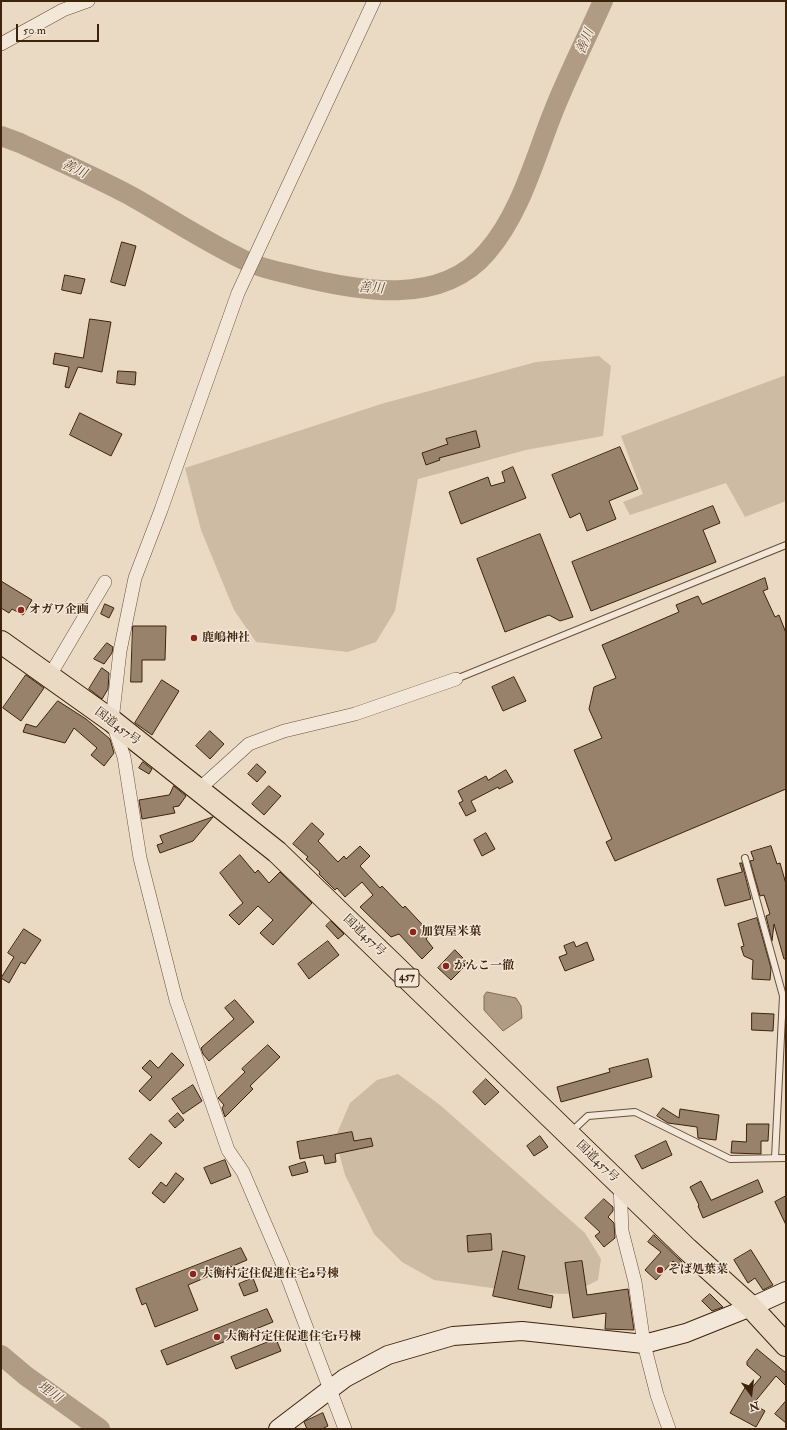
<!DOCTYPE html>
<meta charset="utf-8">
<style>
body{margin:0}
#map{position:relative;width:787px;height:1430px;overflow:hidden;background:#ebdac3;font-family:"IM FELL Double Pica",serif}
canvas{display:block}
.frame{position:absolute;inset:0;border:2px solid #3e230b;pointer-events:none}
.north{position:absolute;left:731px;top:1374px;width:40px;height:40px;-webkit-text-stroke:3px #f2e7d8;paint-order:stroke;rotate:165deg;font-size:11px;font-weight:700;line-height:16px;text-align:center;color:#3e230b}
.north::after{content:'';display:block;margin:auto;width:14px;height:18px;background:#3e230b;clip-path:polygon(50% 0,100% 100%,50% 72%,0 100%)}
.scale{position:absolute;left:16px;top:24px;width:83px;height:18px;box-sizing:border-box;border:2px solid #3e230b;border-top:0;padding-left:5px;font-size:12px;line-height:14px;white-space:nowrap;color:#3e230b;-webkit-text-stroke:3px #f2e7d8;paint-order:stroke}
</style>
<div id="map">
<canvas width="787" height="1430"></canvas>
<div class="frame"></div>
<div class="north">N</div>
<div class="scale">50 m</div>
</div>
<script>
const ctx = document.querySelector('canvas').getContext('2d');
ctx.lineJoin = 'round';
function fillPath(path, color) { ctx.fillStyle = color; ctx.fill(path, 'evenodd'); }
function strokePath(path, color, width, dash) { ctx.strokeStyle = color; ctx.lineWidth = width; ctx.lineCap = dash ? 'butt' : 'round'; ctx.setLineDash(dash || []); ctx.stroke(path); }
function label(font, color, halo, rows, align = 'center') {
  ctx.font = font + ' "IM FELL Double Pica","Noto Serif JP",serif'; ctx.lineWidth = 3; ctx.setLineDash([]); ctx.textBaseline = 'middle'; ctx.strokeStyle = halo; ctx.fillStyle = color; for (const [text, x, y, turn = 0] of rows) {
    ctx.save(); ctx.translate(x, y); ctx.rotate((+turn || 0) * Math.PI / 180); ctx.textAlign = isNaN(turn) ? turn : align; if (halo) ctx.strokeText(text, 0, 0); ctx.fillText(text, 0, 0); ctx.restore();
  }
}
fillPath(new Path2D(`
 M599 356 611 366 603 436 526 450 418 479 395 611 376 642 348 652 256 642 234 610 201 530 185 468 381 404 536 362Z
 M786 375V501L745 517 726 483 630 515 623 502 643 494 621 436Z
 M398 1074 440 1105 585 1233 601 1259 598 1280 571 1294 528 1293 434 1280 402 1262 374 1234 345 1175 335 1138 350 1103 377 1080Z`), '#cebba4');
const water = new Path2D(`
 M487 992 516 998 521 1006 522 1018 503 1031 484 1010V996Z`);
fillPath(water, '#b09c84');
strokePath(water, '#826c54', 1);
strokePath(new Path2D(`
 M1 136 20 143C57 160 95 177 131 196 170 218 207 243 248 262 263 269 281 272 297 276 358 291 441 307 487 252 521 213 535 157 554 110 569 73 587 37 603 1
 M1 1355 26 1376 100 1429`), '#b09c84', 20);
const building = new Path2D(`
 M122 242 136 246 125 286 111 282Z
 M65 275 85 279 81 294 62 290Z
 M90 319 111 322 102 372 78 367 69 388 65 387 69 367 53 364 55 353 83 358Z
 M118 371 136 372 135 385 117 383Z
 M80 413 122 434 111 456 70 435Z
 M476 431 480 447 439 458 440 460 426 465 422 453 448 444 446 439Z
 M620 447 638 489 609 501 616 519 587 531 580 513 570 518 552 475Z
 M513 467 526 498 461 524 449 492 488 477 491 486 505 482 502 472Z
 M713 506 720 523 703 530 716 562 591 611 572 562Z
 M540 534 573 617 560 621 549 615 505 632 477 559Z
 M765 578 768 589 763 591 775 617 779 615 786 633V789L615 861 606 842 612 839 574 750 602 738 589 709 594 687 616 678 602 645 679 612 676 605 698 596 702 604Z
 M1 581 32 600 23 615 12 609 9 613 1 608Z
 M105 604 114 608 109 618 101 614Z
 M133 626H166L165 660H142V682H131Z
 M107 643 113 647 112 653 104 664 94 659Z
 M102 668 109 673 108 689 102 699 89 689Z
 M26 675 44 688 21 721 3 708Z
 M514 677 526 701 503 711 492 687Z
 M162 680 179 691 152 735 135 723Z
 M58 701 86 719 110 739 114 753 104 766 91 755 97 748 74 728 65 743 23 732 26 724 36 727Z
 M210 731 224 744 210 759 196 746Z
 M143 762 152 769 149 774 139 768Z
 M257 764 266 772 257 782 248 774Z
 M506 770 513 782 499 789 498 787 471 801 476 811 466 816 459 803 463 801 458 791 486 776 488 780Z
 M174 786 186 796 179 806 173 807 175 813 142 819 139 800 169 795Z
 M269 786 281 796 264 815 252 804Z
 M213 817 193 841 160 853 157 845 163 843 160 836Z
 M312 823 324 834 318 841 338 862 344 856 346 859 360 846 370 856 360 866 380 888 382 886 403 908 405 906 431 934 426 939 433 948 422 959 399 934 391 937 360 907 373 895 362 882 345 897 337 888 335 890 319 874 320 872 306 859 308 857 293 844Z
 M486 833 495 849 482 856 474 840Z
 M771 846 777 864 780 863 786 884V959H784L774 924 772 941 766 916 770 914 764 895 760 896 750 861 754 860 751 852Z
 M240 855 255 873 258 870 269 883 280 872 312 903 273 945 260 933 273 920 258 906 239 925 229 915 243 903 220 873Z
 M740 863H742L751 899 725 906 717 879 742 872Z
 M757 918 771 968 770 980 752 979 753 960 744 956 741 947 744 946 738 924Z
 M331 921 344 934 338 939 326 926Z
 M24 929 41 940 25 964 21 962 9 983 1 978 14 957 8 953Z
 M328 941 339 955 309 979 298 964Z
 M574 942 576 947 587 942 594 960 565 971 559 957 567 954 564 946Z
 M455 950 468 963 451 980 438 968Z
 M235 1000 254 1022 209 1061 203 1054 201 1048 234 1019 225 1008Z
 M752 1013 774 1014 773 1031 752 1030Z
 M268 1045 280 1057 250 1086 253 1089 225 1117 222 1108 224 1105 218 1098 245 1072 242 1069Z
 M172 1053 184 1065 150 1101 139 1091 152 1077 142 1068 150 1060 158 1068Z
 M648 1059 652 1077 561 1102 557 1087 610 1072 609 1069Z
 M486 1079 499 1092 485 1105 473 1092Z
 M193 1085 202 1101 183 1114 172 1099Z
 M663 1108 679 1118 680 1109 719 1115 716 1140 698 1138 697 1127 668 1123 657 1116Z
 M178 1113 184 1120 175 1128 169 1121Z
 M747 1124H769L768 1141H761V1154L731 1153 732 1141 746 1142Z
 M352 1132 354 1141 371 1138 373 1146 335 1154 336 1162 325 1164 323 1155 300 1159 297 1142Z
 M151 1134 162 1143 139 1168 129 1159Z
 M540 1136 548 1147 534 1156 527 1146Z
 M666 1141 672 1155 642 1169 635 1156Z
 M225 1160 231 1176 211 1184 204 1168Z
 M305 1162 308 1172 292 1176 289 1167Z
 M176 1173 184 1179 164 1203 152 1193 161 1182 166 1186Z
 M758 1180 763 1192 703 1218 698 1206 699 1205 690 1187 701 1181 711 1200Z
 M786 1196V1225L775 1202Z
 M604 1199 613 1207V1211L608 1217 614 1223 615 1238 604 1247 595 1236 600 1232 585 1218Z
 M491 1234 492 1250 468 1252 467 1236Z
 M654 1235 682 1262 679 1266 673 1261 656 1280 645 1270 661 1252 648 1242Z
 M241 1248 247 1260 188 1285 198 1310 155 1327 146 1303 142 1305 136 1289Z
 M751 1250 773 1285 763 1290 755 1278 748 1283 734 1260Z
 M503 1251 525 1256 518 1289 553 1296 551 1308 493 1296Z
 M582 1261 587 1295 628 1289 634 1330 605 1329 606 1313 573 1318 565 1263Z
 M253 1278 258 1291 244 1296 239 1284Z
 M710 1294 723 1307 712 1311 702 1301Z
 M267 1309 273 1322 167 1365 161 1351Z
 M276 1339 281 1351 236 1369 231 1357Z
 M757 1349 786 1373V1386L776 1376 753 1404 765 1411 756 1427 730 1413 746 1386 750 1390 761 1377 747 1365V1362Z
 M786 1401V1423L775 1414Z
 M323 1413 328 1426 322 1429H307L304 1422Z`);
fillPath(building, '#98826b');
strokePath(building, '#3e230b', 1);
const lane = new Path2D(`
 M456 679 786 545
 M745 858 783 996 775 1158
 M571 1132 588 1116 635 1112 730 1159 786 1158`);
const street = new Path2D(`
 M1 44 63 10 88 1
 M49 677 105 582
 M198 790 249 744 284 731 355 714 456 679
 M620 1184 622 1231 635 1282 644 1344 657 1395 669 1429
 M345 1429 282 1263 243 1172 228 1150 176 1000 140 858 124 757 112 721 120 651 135 578 161 510 238 293 374 1`);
const secondary = new Path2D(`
 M278 1429 345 1378 388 1355 453 1336 522 1331 644 1344 686 1333 751 1307 786 1291`);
const highway = new Path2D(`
 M1 642 112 721 277 852 687 1249 751 1307 786 1345`);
strokePath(lane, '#695139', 8);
strokePath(street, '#695139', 14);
strokePath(secondary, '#3e230b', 20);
strokePath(highway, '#3e230b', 24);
strokePath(lane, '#f2e7d8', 6);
strokePath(street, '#f2e7d8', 13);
strokePath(secondary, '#f2e7d8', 18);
strokePath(highway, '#ebdac3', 22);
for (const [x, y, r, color] of [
 [21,610,4,"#8f2418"],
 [194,638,4,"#8f2418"],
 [413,932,4,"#8f2418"],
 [446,966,4,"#8f2418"],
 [660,1270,4,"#8f2418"],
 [193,1274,4,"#8f2418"],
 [217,1337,4,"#8f2418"]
]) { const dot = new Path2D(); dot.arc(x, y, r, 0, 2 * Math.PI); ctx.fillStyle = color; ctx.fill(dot); strokePath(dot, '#f2e7d8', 1.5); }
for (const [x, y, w] of [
 [407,978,24]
]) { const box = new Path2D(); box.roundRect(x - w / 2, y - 9, w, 18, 3); ctx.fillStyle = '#f2e7d8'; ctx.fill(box); strokePath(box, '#3e230b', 1); }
label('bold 11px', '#3e230b', null, [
 ["457",407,978]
]);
label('bold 12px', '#3e230b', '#f2e7d8', [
 ["オガワ企画",29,610],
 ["鹿嶋神社",202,638],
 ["加賀屋米菓",421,932],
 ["がんこ一徹",454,966],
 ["そば処葉菜",668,1270],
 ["大衡村定住促進住宅2号棟",201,1274],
 ["大衡村定住促進住宅1号棟",225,1337]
], 'left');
label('12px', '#3e230b', '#f2e7d8', [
 ["国道457号",117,727,37],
 ["国道457号",364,936,44],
 ["国道457号",597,1162,44]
]);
label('italic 13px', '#60472f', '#f2e7d8', [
 ["善川",586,42,-67],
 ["善川",74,170,25],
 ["善川",371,289,4],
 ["埋川",49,1393,35]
]);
</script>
